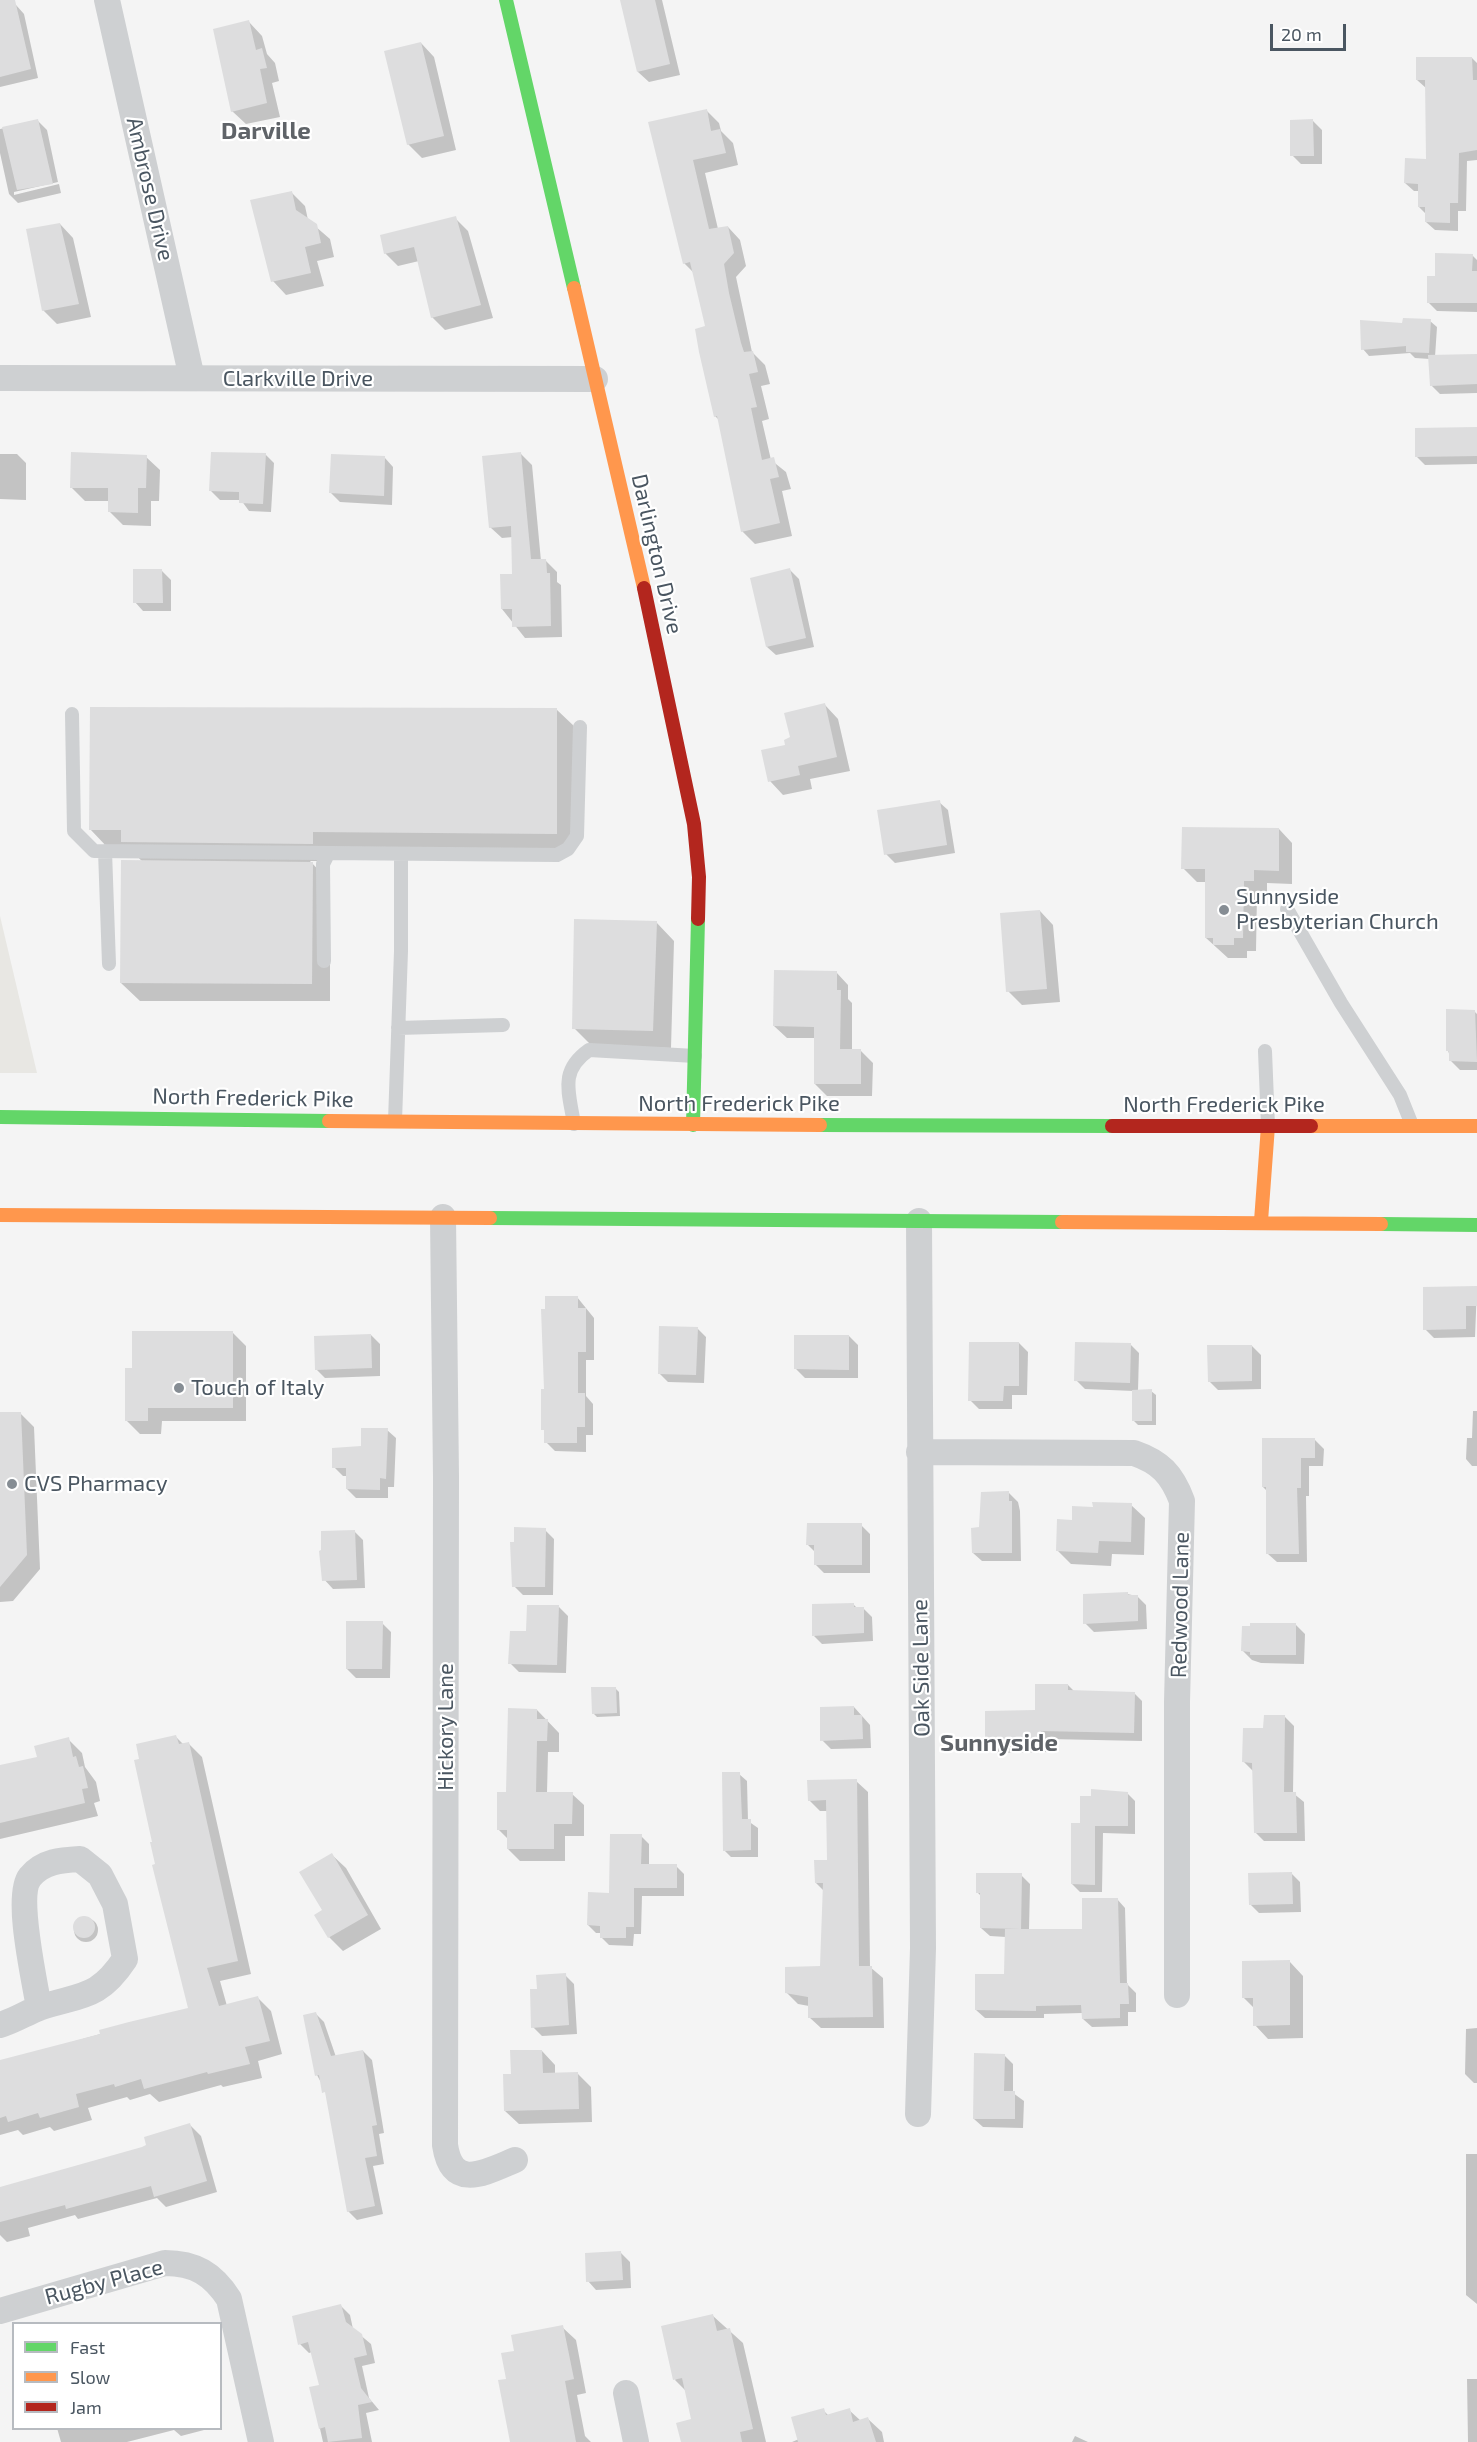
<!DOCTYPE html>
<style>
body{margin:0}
#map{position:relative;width:1477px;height:2442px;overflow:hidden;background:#f4f4f4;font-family:"Exo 2",sans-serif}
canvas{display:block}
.legend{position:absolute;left:12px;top:2322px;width:210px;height:108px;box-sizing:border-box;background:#fff;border:2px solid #b7bbc0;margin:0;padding:8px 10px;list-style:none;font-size:18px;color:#4a5661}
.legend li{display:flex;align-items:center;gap:12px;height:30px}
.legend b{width:30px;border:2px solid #b7bbc0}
.scale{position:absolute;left:1270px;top:24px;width:76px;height:27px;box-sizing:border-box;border:3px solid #4a5661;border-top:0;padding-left:8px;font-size:18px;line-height:21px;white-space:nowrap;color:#4a5661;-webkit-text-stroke:4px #fff;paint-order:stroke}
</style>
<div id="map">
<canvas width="1477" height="2442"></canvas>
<ul class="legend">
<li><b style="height:8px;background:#63d668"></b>Fast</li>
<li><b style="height:8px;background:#ff974d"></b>Slow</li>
<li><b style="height:8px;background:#b3261e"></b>Jam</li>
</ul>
<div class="scale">20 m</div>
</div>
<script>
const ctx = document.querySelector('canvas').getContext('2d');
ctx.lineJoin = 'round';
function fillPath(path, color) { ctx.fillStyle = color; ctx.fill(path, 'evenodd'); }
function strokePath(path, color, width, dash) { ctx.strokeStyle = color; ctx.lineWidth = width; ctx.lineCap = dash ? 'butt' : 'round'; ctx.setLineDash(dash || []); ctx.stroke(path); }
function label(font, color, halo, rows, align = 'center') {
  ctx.font = font + ' "Exo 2",sans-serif'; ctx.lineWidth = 4.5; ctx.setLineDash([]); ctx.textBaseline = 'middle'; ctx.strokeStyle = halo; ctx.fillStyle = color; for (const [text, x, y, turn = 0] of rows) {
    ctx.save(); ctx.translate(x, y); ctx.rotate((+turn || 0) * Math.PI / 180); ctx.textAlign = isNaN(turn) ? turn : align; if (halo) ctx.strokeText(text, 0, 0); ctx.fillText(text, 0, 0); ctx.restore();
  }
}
fillPath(new Path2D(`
 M0 916 37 1073H0Z`), '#e8e7e3');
fillPath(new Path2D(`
 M621 0H662L680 75 649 82 638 72Z
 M16 5 24 14 38 78 0 87V9Z
 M249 22 262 36 267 54 275 63 279 81 272 83 280 117 246 124 232 111Z
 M421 43 434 57 456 150 422 158 408 144Z
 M1472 58 1477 63V160L1467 161 1466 211H1458V231L1435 230 1426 222V214L1419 207V191H1414L1405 183 1427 160 1426 88 1417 80Z
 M707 111 719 123 721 131 733 143 738 165 705 173 718 229 728 227 740 240 746 266 736 277 752 352 765 365 770 384 761 386 769 419 762 421 771 460 786 472 791 489 782 491 792 536 755 544 742 531 719 420 715 416 706 327 694 273 684 263 650 123Z
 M38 121 47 130 58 182 14 192V195L59 184 61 193 18 203 9 194 0 153V129Z
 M1313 121 1322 130V164H1301L1292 155Z
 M291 192 305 206 308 220 330 239 334 257 317 261 324 286 286 295 273 281Z
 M455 218 468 231 493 318 445 330 432 317 419 261 398 266 385 253Z
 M60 224 73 238 91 317 57 324 43 310Z
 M1472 255 1477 260V312L1437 311 1428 302 1436 278Z
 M1430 321 1437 327 1435 357 1477 356V393L1440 394 1431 385 1430 359 1415 358 1410 353 1369 356 1363 349 1404 325Z
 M1477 429V464L1425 465 1417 457Z
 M0 454H17L26 463V500L0 499Z
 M265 454 274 463 271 512 249 511 241 500H220L211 491Z
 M521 454 532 465 541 561H546L557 572V582L561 585 562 637 525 638 502 609 514 576 513 537 502 538 490 527Z
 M146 457 160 470 159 501H151V526L123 525 109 511 110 501H85L71 487Z
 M385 458 393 467 392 505 340 502 331 493Z
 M790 570 799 579 814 647 776 655 767 647Z
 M162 571 171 580V611H143L135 602Z
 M825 705 838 719 850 771 810 779 812 789 783 795 770 781 787 746Z
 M556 709 575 727V851L331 849V861H310L330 882V1001H140L121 983 143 862 128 848H108L90 829Z
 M939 802 948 810 955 853 895 863 886 854Z
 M1279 829 1292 843V884L1267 883V894H1257L1256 951H1247V958H1228L1206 938 1207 882H1197L1183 868Z
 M1040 911 1053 925 1060 1002 1022 1005 1008 991Z
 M656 922 674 941 671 1048 592 1046 574 1028Z
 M836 972 848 985V999L852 1003V1051H861L873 1063 872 1096H827L815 1084V1038H787L774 1026Z
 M1474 1011 1477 1014V1070H1460L1451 1061 1448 1050Z
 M1477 1287 1475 1337 1434 1338 1425 1329Z
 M577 1297 594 1318V1360H586V1396L593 1404V1435H586V1452L555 1451 546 1442V1390Z
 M697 1328 706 1337 704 1383 668 1382 659 1373Z
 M233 1333 246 1346V1421H162L161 1434H140L126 1420 133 1370Z
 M371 1335 380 1344V1376L325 1378 316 1369Z
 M849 1336 858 1345V1378H805L796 1369Z
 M1019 1343 1028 1352 1027 1395H1012V1409H979L970 1400Z
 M1130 1344 1139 1353 1138 1391H1151L1156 1395V1425H1138L1134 1421V1391L1085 1389 1076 1380Z
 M1252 1346 1261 1355V1389L1218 1390 1209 1381Z
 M1473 1411H1477V1466H1472L1466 1459 1467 1438H1472Z
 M20 1413 34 1427 40 1569 13 1601 0 1602V1414Z
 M387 1430 396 1438 394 1487H388V1498H356L347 1489V1476H343L334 1467Z
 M1315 1440 1324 1449 1323 1466H1309V1496H1306L1307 1562H1277L1268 1554 1267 1491 1263 1487Z
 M1009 1493 1018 1502 1020 1511 1021 1561H982L973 1553 981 1529Z
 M1131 1505 1145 1518 1144 1555 1112 1554 1111 1566 1071 1564 1058 1551 1073 1521 1094 1508Z
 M861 1525 870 1534V1573H824L815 1564 816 1553 808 1545Z
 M545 1530 554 1539 553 1595H523L514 1586 511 1543Z
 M354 1531 363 1540 365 1588 333 1589 322 1577V1533Z
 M1127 1594 1137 1596 1146 1605 1147 1629 1094 1632 1085 1623Z
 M853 1604 857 1608H863L872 1617 873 1641 822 1644 814 1636Z
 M559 1607 568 1616 566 1673 519 1672 510 1663 527 1633Z
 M382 1623 391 1632 390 1678H356L347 1669Z
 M1296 1625 1305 1634 1304 1664 1261 1663 1252 1660 1243 1651 1251 1628Z
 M1068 1685 1075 1692 1134 1693 1142 1701V1741L1049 1739V1752L995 1753 987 1744 1037 1712Z
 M615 1688 619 1692 620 1716 597 1717 593 1713Z
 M854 1707 870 1725 871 1748 831 1749 822 1740Z
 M537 1710 559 1733V1752H548L547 1793 572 1794 584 1805V1836H565V1861H520L508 1849V1839L498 1829 507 1793Z
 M1285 1717 1294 1726 1293 1793 1304 1802 1305 1841H1264L1255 1832 1253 1771 1244 1762 1265 1730Z
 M176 1737 184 1745 189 1744 202 1757 251 1974 220 1981 227 2006 257 1997 271 2011 282 2054 258 2061 262 2078 223 2087 221 2085 159 2102 150 2094 130 2100 127 2097 88 2108 92 2120 54 2131 50 2127 23 2135 18 2130 0 2135V2062L190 2009 156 1866 154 1843Z
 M68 1739 82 1753 85 1767 96 1782 100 1801 94 1803 98 1816 0 1839V1766L39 1758Z
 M739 1774 747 1781 748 1821 758 1828V1857H731L724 1850Z
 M856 1781 868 1792 870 1967 883 1978 884 2028H821L809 2017V2006L798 2004 787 1993 821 1968 824 1891 816 1883 828 1861 827 1811H820L809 1800Z
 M1127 1793 1135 1801V1834L1103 1833 1102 1892H1080L1072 1884 1081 1824Z
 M641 1836 649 1844V1865L676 1866 684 1874V1896H642L641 1934H634L633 1946 609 1945 601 1937V1933H596L588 1925 611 1894Z
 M332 1855 346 1868 381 1929 343 1951 329 1937 317 1916 324 1911Z
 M1291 1873 1300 1882 1301 1912 1259 1913 1250 1904Z
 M1021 1875 1030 1884 1029 1930 1083 1931 1117 1899 1125 1908 1127 1984 1136 1993V2012H1128V2026L1092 2027 1083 2019V2013L1044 2014V2018H985L976 2010 1006 1976V1937L990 1936 981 1928V1896L977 1892Z
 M74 1930a12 12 0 1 1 24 0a12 12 0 1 1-24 0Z
 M1290 1962 1303 1976V2038L1268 2039 1255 2025 1254 2008 1243 1997Z
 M565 1975 574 1984 577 2034 542 2036 533 2027 538 1990Z
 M316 2014 324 2022 336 2057 363 2051 372 2060 384 2133 379 2134 384 2164 373 2166 383 2214 357 2220 348 2211 328 2096 317 2075Z
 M1477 2028V2083H1474L1465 2074 1466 2029Z
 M542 2051 555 2065V2074H578L591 2087 592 2122 519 2124 505 2111 512 2075Z
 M1004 2055 1013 2064V2093L1024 2101 1023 2128 983 2127 974 2119Z
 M190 2125 201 2136 217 2192 166 2207 157 2198 78 2219 75 2215 28 2228 30 2236 7 2242 0 2235V2188L143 2149Z
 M1466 2154H1477V2304L1466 2295Z
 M621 2253 630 2262 631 2288 596 2290 588 2281Z
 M341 2306 350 2315 353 2329 371 2344 375 2363 362 2366 369 2398 379 2410 366 2413 372 2442H323L311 2389 320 2386 312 2352 309 2353 300 2344Z
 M713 2316 743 2343 766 2442H683L693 2421 687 2392 675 2380Z
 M562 2327 576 2340 586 2393 577 2395 585 2436 591 2442H539L508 2380 516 2352Z
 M1467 2379H1477V2442H1468Z
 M823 2410 829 2416 849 2410 861 2421 868 2419 882 2432 884 2442H792L799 2439Z
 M57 2428H204V2430L181 2436 174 2430 127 2442H61Z
 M1075 2436 1088 2442H1072Z`), '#0003');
fillPath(new Path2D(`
 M0 0H15L31 69 0 77Z
 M620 0H655L670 64 637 72Z
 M249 20 256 50 262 48 267 68 260 69 267 103 231 112 213 29Z
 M421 42 444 136 407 145 384 51Z
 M1416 57H1472L1473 80H1477V150L1459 153 1458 203H1450V223L1425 222V207H1418V184L1404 183 1405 158 1426 159 1425 80H1416Z
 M707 109 711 131 720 129 726 153 693 160 709 229 728 226 734 253 724 264 729 293 741 343 744 352 753 351 758 372 749 374 757 407 751 408 762 460 774 457 779 477 770 479 780 523 741 532 717 416 714 417 699 352 695 329 705 326 690 262 683 264 648 122Z
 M38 119 53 184 17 190 2 127Z
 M1313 119 1314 156H1290V120Z
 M292 191 296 210 317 224 321 243 305 247 311 273 271 282 250 200Z
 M456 216 481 305 431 318 414 247 384 254 380 235Z
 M60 223 79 304 42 311 26 229Z
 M1435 253 1473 254 1472 271H1477V303H1427V276H1435Z
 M1403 318 1431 319 1429 353 1406 352V346L1361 350 1360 320 1402 323Z
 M1477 354V384L1430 386 1428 355Z
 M1477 427V456L1415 457V428Z
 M71 452 147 455 146 488H138V513L108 512V488H70Z
 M211 452 266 453 263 504 239 503V492L209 491Z
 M521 452 531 559H546L547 573H550L551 626 512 627V609H501L500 574H512L511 526 489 528 482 456Z
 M331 454 385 456 384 496 329 493Z
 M790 568 806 638 766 647 750 578Z
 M133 569H162L163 603H133Z
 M825 703 837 757 798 766 800 775 768 782 761 750 785 745 784 740 790 737 784 713Z
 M90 707 557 708V834L313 832V844L121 842V830H89Z
 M940 800 947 845 884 855 877 810Z
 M1182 827 1279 828V871L1254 870V881H1244L1243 938H1234V945H1213V938H1205V869H1181Z
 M121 860 313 862 312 984 120 983Z
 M1040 910 1047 989 1006 992 1000 913Z
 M574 919 657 921 653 1031 572 1029Z
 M774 970 837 971V990H841L840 1049H861V1084H814V1027L773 1026Z
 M1446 1009 1475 1010 1477 1062 1449 1061V1051H1446Z
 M1477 1286V1306H1466V1329L1423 1330V1287Z
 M545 1296H578V1308H586V1352H578V1393H585V1427H577V1443H544V1430H541V1389H544L541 1309H545Z
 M659 1326 698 1327 696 1375 658 1374Z
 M132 1331H233V1408H148V1421H125V1368H132Z
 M371 1334 372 1368 315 1370 314 1336Z
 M794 1335H849V1370L794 1369Z
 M969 1342H1019V1386H1004L1003 1401H968Z
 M1075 1342 1131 1343 1130 1383 1074 1381Z
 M1207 1345H1252V1381L1208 1382Z
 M1152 1389V1421H1132V1390Z
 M0 1412H21L27 1555 0 1587Z
 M361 1428H388L386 1479 380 1478V1490L346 1489V1468H332V1448L361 1446Z
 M1262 1438H1315V1458H1301V1488H1297L1299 1554H1266V1487H1262Z
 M1009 1491V1501H1012V1553H972L971 1528 979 1527 981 1492Z
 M1092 1502 1132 1503 1131 1542 1099 1541 1098 1553 1056 1551 1057 1519 1072 1520V1506L1093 1507Z
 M807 1523H862V1565H814V1545H806Z
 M514 1527 546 1528 545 1587H512L510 1542H514Z
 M355 1530 357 1580 322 1581 319 1551 321 1550V1531Z
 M1128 1592V1595H1138V1621L1083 1624V1594Z
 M854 1603V1607H864V1633L812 1636V1604Z
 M527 1605H559L557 1665 508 1664 510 1631H526Z
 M346 1621H383L382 1669H346Z
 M1250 1623H1296V1655H1250V1652L1241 1651 1242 1626H1250Z
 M1035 1684H1068V1690L1135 1692 1134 1733 1041 1731V1744L985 1745V1711L1035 1710Z
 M591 1687H616L617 1713 592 1714Z
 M854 1706V1715H862L863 1739 820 1741V1707Z
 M508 1708 537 1709V1719H548L547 1741H537L536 1792H573L572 1824H554V1849H507V1830H497V1792H506Z
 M1264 1715H1285L1284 1792H1296L1297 1833H1254L1252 1763 1242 1762 1243 1728H1263Z
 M176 1735 179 1744 189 1742 238 1961 207 1968 219 2006 258 1996 270 2041 245 2047 250 2064 208 2074 207 2072 144 2089 141 2079 115 2087 114 2084 76 2094 79 2107 40 2118 38 2113 8 2122 6 2116 0 2118V2060L100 2034 99 2030 129 2022 188 2008 152 1865 155 1864 150 1842H152L134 1760 139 1759 136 1744Z
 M69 1737 73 1757 76 1756 79 1767 83 1766 88 1788 82 1789 85 1803 0 1823V1765L37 1757 34 1746Z
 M722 1772H740L742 1819H751V1850L723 1851Z
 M857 1779 859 1966H872L873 2017 808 2018V1997L785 1993V1967L820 1966 823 1883H815L814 1860H827L826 1800 808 1801 807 1780Z
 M1091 1789 1128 1792V1826H1095V1885L1071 1884V1823H1080V1796H1091Z
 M610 1834H642L641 1864H677V1888H634V1927H626V1938H600V1926L587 1925 588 1892 609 1893Z
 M332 1853 368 1915 328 1938 314 1915 322 1910 299 1872Z
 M1292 1872 1293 1904 1249 1905 1248 1873Z
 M976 1873H1022L1021 1929 980 1928V1893H976Z
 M1082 1898H1118L1120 1983H1128L1129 2004H1120V2018L1082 2019 1081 2005 1036 2006V2011L975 2010V1974H1004L1005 1929H1082Z
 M73 1927a11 11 0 1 1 22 0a11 11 0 1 1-22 0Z
 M1290 1960V2025L1253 2026V1998H1242V1961Z
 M566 1973 569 2025 531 2028 530 1989H537L536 1975Z
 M316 2012 331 2056 363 2050 377 2125 372 2126 377 2156 365 2158 375 2206 347 2212 325 2092 322 2093 319 2075 315 2076 303 2015Z
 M510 2050H542L543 2073 578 2072 579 2109 504 2111 503 2074H511Z
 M974 2053 1005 2054 1004 2091H1015V2119H973Z
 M190 2123 207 2181 154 2197 151 2186 66 2209 65 2205 0 2222V2187L142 2147 146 2145 144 2137Z
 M621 2251 623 2280 586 2282 585 2253Z
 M341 2304 346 2322 362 2334 367 2355 354 2358 361 2388 372 2402 358 2405 362 2438 328 2442 325 2427 319 2429 309 2387 319 2385 308 2342 298 2345 292 2316Z
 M713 2314 717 2331 730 2328 753 2429 740 2432 742 2442H681L676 2423 691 2419 682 2378 673 2380 661 2326Z
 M563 2325 574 2379 565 2381 576 2442H510L498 2380 506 2379 501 2353 514 2351 511 2335Z
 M824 2408 826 2415 850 2408 853 2422 868 2417 876 2442H798L791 2417Z`), '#ddddde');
strokePath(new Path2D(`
 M72 714 74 831 94 851 557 855 568 849 577 836 580 727
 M105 851 109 964
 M1287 909 1341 1003 1400 1095 1412 1125
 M324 961 323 864 328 854
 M398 1028 503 1025
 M1265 1051 1268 1126
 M395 1121 401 951V856
 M574 1124C569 1092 559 1071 589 1050L695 1056`), '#ced0d2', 14);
strokePath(new Path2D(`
 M107 0 192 378
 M0 378 595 379
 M443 1217 446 1477 445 2145C452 2192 486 2172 515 2160
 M919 1452 1134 1453C1160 1462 1172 1474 1182 1501L1177 1702V1995
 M0 2025C14 2021 26 2013 39 2008 80 1994 98 2000 125 1959L115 1904 100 1875 80 1859C62 1860 43 1861 30 1877 15 1896 35 1982 39 2008
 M918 2114 923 1948 919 1221
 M0 2311 165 2263C195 2263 213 2274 229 2299L261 2442
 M626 2393 636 2442`), '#ced0d2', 26);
strokePath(new Path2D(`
 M506 0 574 288
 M0 1117 329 1121
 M693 1125 698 919
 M820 1125 1112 1126
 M490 1218 1062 1222
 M1381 1224 1477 1225`), '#63d668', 14);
strokePath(new Path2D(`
 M574 288 644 588
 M329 1121 820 1125
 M1311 1126H1477
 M0 1215 490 1218
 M1261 1221 1268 1126
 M1062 1222 1381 1224`), '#ff974d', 14);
strokePath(new Path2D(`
 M644 588 694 824 699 877 698 919
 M1112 1126H1311`), '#b3261e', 14);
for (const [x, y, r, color] of [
 [1224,910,6,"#868d94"],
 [179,1388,6,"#868d94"],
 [12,1484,6,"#868d94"]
]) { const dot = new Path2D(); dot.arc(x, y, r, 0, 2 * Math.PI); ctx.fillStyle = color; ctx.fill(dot); strokePath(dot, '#fff', 2); }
label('22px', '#4a5661', '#fff', [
 ["Ambrose Drive",150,189,77],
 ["Clarkville Drive",298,379],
 ["Darlington Drive",657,554,77],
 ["North Frederick Pike",253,1098,1],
 ["North Frederick Pike",739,1104],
 ["North Frederick Pike",1224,1105],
 ["Redwood Lane",1180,1605,-89],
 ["Oak Side Lane",921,1668,-91],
 ["Hickory Lane",446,1727,-90],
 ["Rugby Place",104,2282,-15]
]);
label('22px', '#4a5661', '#fff', [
 ["Sunnyside",1236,897],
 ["Presbyterian Church",1236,922],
 ["Touch of Italy",191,1388],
 ["CVS Pharmacy",24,1484]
], 'left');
label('bold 24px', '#5f6368', '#fff', [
 ["Darville",266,131],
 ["Sunnyside",999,1743]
]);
</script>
